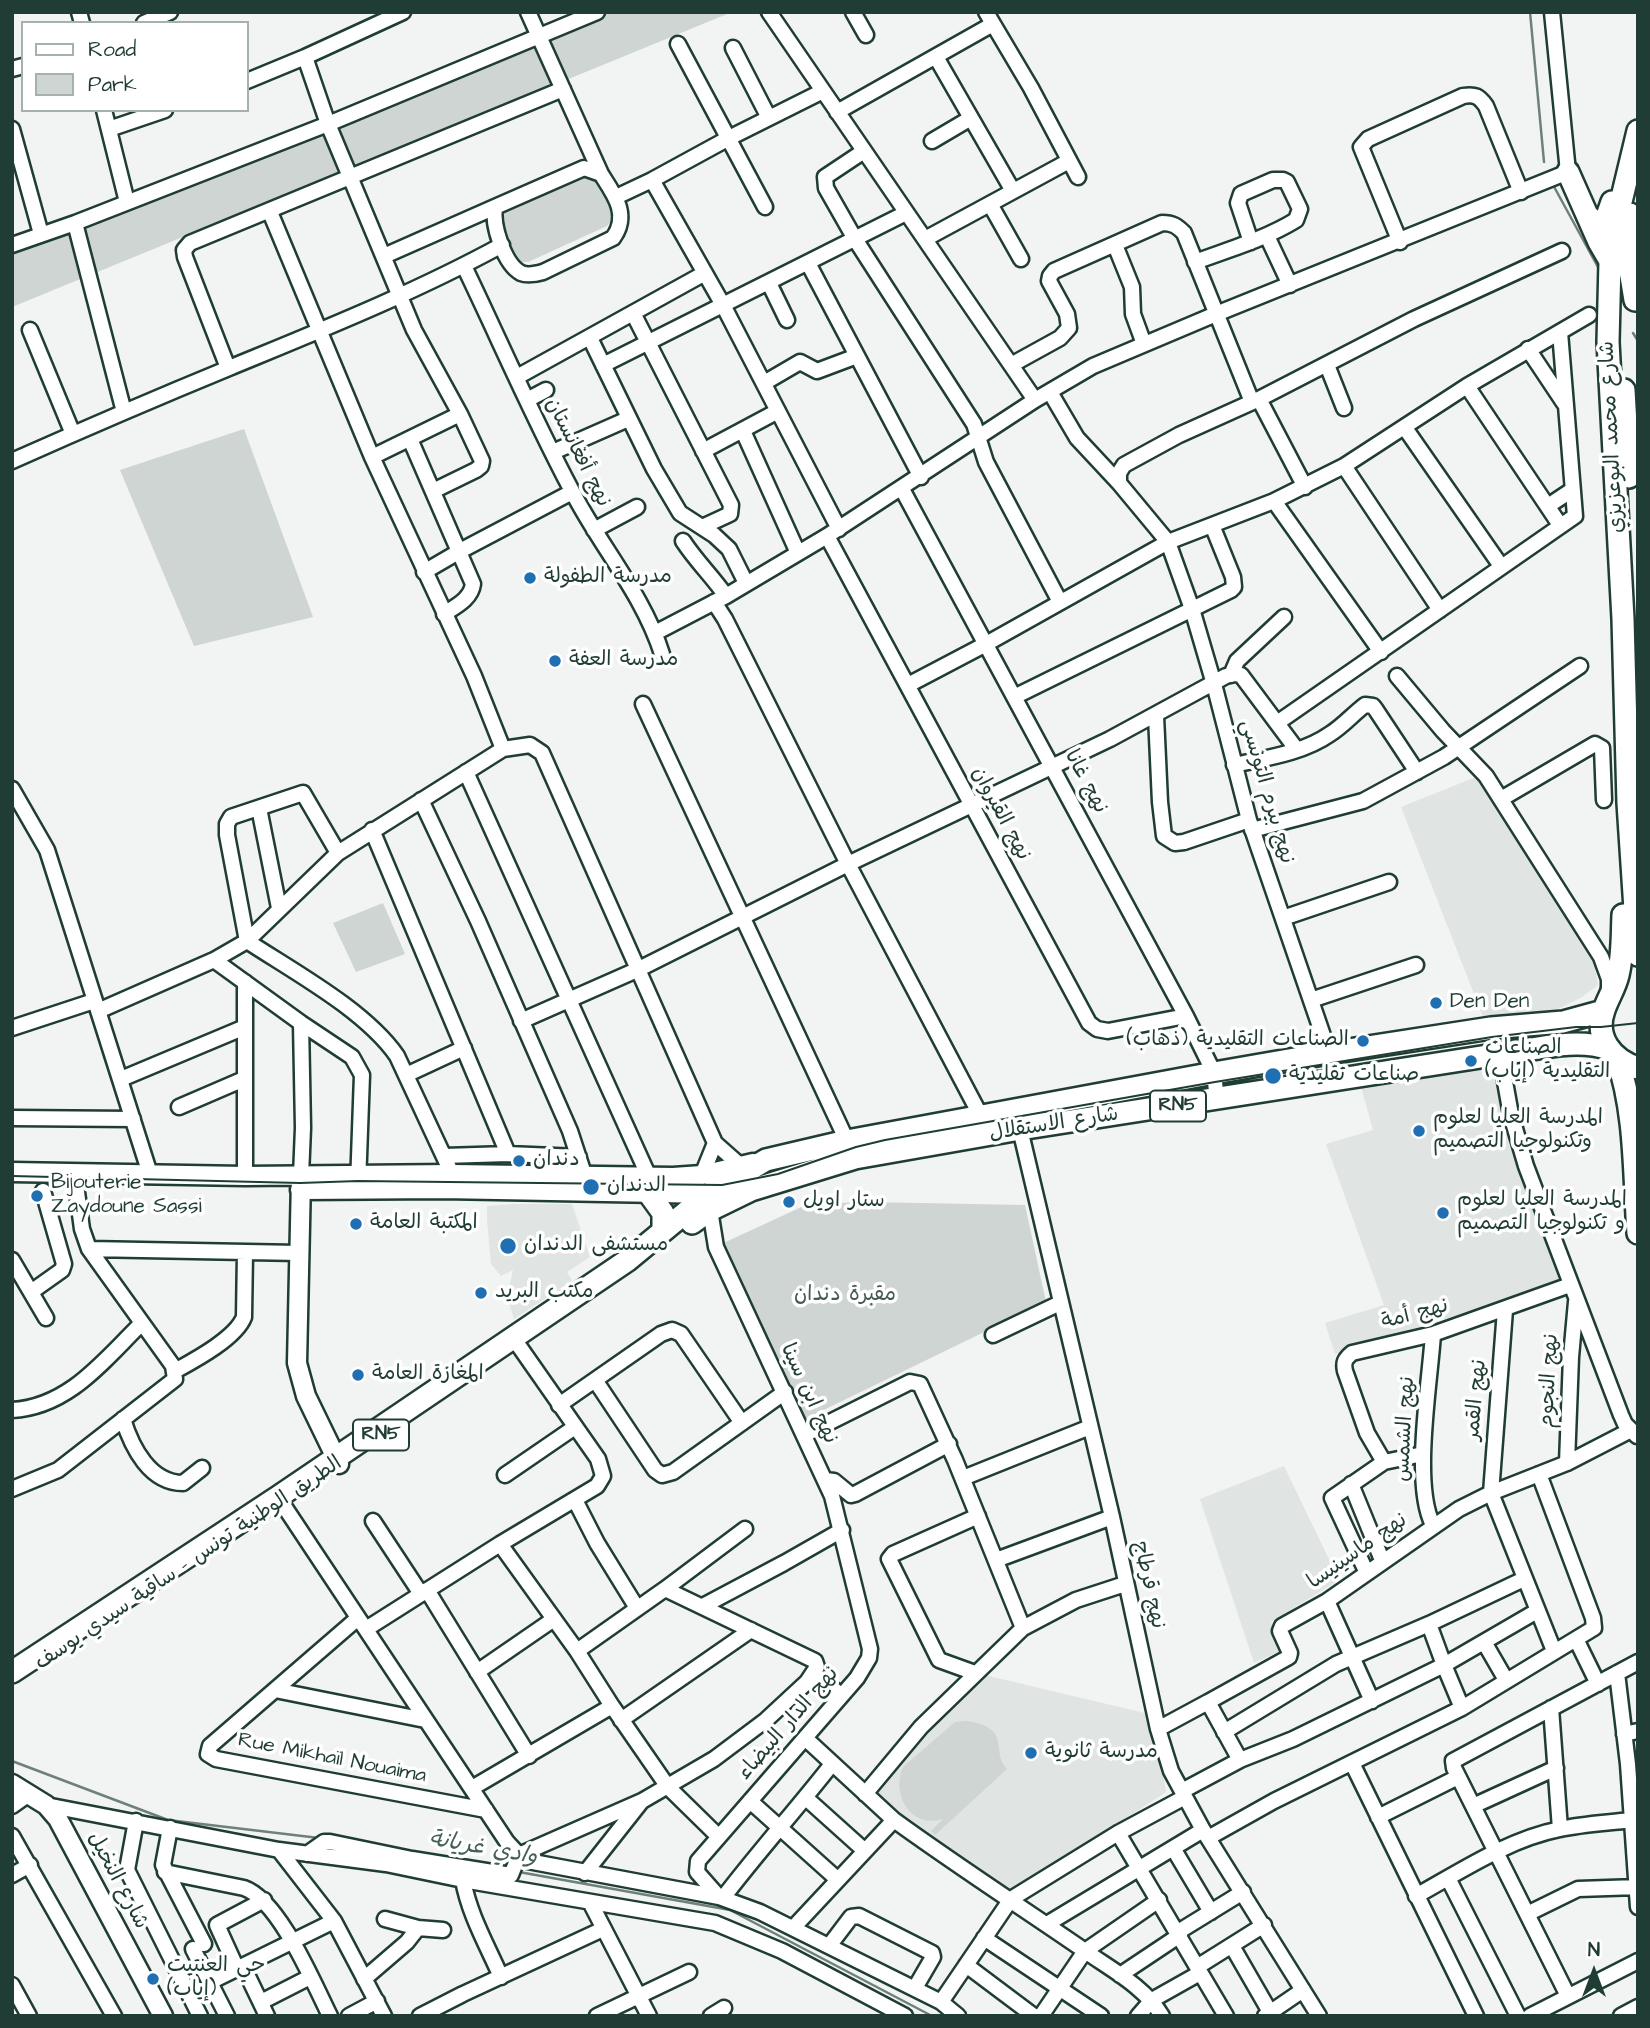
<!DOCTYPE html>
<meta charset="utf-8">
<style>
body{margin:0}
#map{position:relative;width:1650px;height:2028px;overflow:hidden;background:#f2f3f3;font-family:"Architects Daughter",sans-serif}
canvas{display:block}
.frame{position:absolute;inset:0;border:14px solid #1f3d34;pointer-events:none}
.legend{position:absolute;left:21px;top:21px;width:228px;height:91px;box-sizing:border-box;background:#fff;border:2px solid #a5b1ae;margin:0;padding:9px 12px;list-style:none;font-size:21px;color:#1f3d34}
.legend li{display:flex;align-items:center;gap:14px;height:35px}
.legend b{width:35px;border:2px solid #a5b1ae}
.north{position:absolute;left:1559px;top:1937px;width:70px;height:70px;-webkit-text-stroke:5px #fff;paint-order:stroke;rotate:0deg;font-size:19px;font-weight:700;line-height:28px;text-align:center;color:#1f3d34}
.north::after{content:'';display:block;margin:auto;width:24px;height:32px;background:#1f3d34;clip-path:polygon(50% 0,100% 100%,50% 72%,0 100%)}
</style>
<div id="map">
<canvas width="1650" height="2028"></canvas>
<div class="frame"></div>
<ul class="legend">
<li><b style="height:9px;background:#fff"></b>Road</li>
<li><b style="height:19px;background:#ced5d3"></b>Park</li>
</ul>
<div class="north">N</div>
</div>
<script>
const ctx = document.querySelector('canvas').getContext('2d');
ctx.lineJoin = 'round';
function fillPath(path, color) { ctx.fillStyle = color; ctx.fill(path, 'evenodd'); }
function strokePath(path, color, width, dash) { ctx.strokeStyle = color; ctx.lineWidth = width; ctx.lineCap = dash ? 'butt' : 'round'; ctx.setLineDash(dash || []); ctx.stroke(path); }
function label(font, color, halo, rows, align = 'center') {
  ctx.font = font + ' "Architects Daughter","Playpen Sans Arabic",sans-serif'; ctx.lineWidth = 7; ctx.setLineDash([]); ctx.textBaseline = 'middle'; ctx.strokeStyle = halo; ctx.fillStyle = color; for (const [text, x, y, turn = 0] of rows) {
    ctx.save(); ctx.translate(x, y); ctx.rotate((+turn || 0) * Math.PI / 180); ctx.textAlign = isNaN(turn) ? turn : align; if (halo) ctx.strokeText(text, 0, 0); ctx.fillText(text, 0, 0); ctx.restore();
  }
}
fillPath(new Path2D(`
 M1481 775 1592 949 1598 985 1582 997 1556 1010 1483 1017 1401 807Z
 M1490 1061 1509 1144 1561 1282 1335 1354 1325 1323 1384 1305 1326 1144 1373 1130 1359 1080Z
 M515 1204H572L590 1257 567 1272 572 1281 514 1319 507 1297 513 1270 501 1276 491 1264 487 1220V1206Z
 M1284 1466 1339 1580 1271 1622 1280 1651 1254 1663 1200 1499Z
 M972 1672 1153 1715 1166 1792 1005 1898 870 1793Z`), '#e0e4e3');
fillPath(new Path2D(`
 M603 12H732L12 307V251Z
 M579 172 593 174 612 212V220L607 226 528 262C522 262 522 263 517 260 509 254 497 222 498 212Z
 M244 429 313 617 194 646 120 470Z
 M383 903 405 954 356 972 333 923Z
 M867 1202 1025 1205 1046 1302 803 1420 717 1246 808 1204Z
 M967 1721C1013 1728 990 1751 1007 1769L935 1835 931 1831 943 1819C910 1829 891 1794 903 1767L955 1722Z`), '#ced5d3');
strokePath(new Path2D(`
 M1530 12 1544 162
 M1552 183 1599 269
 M1633 333 1638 341
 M12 1761 168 1820 319 1838
 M519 1872 730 1910 932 2016`), '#6d807b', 2.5);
const minor = new Path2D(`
 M79 12 82 23
 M528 12 601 174
 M769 12 1035 400
 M853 12 866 35
 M986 12 1031 88 1078 177
 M144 23 170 12
 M678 44 765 207
 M733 48 769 118
 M305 57 328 124 414 330 460 414 482 461 481 466 476 470 433 491
 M936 57 1013 191
 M12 69 23 66
 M247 81 305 57 403 12
 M104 110 127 202
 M837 112 993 24
 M12 129 41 234
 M109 129 165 110
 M932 141 971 118
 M864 151 825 177 826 188 855 239 974 424 986 462 1060 602
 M584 168 601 174C614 194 630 215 613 238L543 272C536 274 528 276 521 273 504 264 492 225 495 207Z
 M652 180 723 305 839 529
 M616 197 652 180 729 138 823 91
 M990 204 1021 259
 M270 212 372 457 474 676 503 749
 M75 223 124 412
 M1267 236 1290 285
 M925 239 1069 161
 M1400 242 1361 147 1368 139 1463 96C1475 94 1479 96 1486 106L1521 192
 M12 245 75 223 328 124 597 12
 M1115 245 1132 287 1133 314 1144 344
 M384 256 495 207
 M1195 262C1230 249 1265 239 1296 220L1300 209 1287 182 1283 180H1273L1241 194 1238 203 1251 242
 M808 263 921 477
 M464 266C500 341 533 418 572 491 600 546 643 594 662 654
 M769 283 787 320
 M633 313 731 505 730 514 702 527
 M30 330 73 434
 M590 338 654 469 680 513 714 535 729 549 746 583
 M1528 349 1564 403
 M603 365 906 213
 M1011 365 1060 338 1069 328 1067 314 1049 281 1050 276 1054 271 1162 223C1173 223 1177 226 1184 233L1252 402
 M1327 365 1344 408
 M228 368 185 257 184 250 190 243 563 89
 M517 377 705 273
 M764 383 800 362 817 371 857 356
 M1467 386 1560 525
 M1050 392 1077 438 1119 483 1168 542 1192 609 1214 684 1249 820 1329 1053
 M1259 399 1305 487
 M527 400 546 390
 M1405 428 1501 566
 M743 431 798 553
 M410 439 473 584C471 599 456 606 444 614
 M703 451 778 411
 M553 452 628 419
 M372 457 460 414
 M12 461C84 429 156 398 229 368 321 330 414 293 502 245
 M1344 466 1440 610
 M1119 483V473L1124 465 1179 435 1259 399 1414 319 1562 251
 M902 489 1186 1016 1214 1073 1217 1100
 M1274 501 1381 652
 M1548 506 1572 490
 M594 530 637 507
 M827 536 1089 1023 1097 1029 1108 1031 1186 1016
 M683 541C696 561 712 576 726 596
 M424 572 460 551 572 492
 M714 602 725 619 848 864 985 1124
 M655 633 726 596 827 536 1035 400 1093 366 1216 314 1568 172 1552 12
 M1231 675 1237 661 1284 617
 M1397 676 1443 731 1486 776 1601 957 1609 979V991
 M908 685 986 644 1168 542 1274 501 1344 466 1467 386 1589 315
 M1016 696 1231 590 1234 587 1233 577 1212 525
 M643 704 847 1141
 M1156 716 1160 802 1164 836 1175 843 1184 842 1249 820
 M1277 723 1575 516 1560 332
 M1234 765C1266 758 1303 753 1330 734 1343 726 1353 714 1365 705L1373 706 1376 710 1417 772
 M466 772 649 1177
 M12 789 47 850 150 1174
 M1501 799 1595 744 1602 748 1604 800
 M421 800 478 921 570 1131 585 1177
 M259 808 279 908
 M372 830 508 1154
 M1252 830 1363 801 1444 757 1580 666
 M338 853 303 793 231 817 227 824V835L247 941C294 972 365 1010 397 1056L452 1174
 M1283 918 1389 882
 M214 960 301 1023 352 1057 362 1075 358 1185
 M1311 1000 1416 965
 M98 1011 214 960 247 941 338 853 503 749 530 745 542 753 715 1143 741 1166
 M521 1021 639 969 848 864 1110 739 1226 676 1235 674 1241 675 1297 750
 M12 1028 94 1001
 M1500 1054 1511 1115 1526 1166 1621 1415 1625 1424 1637 1436
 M406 1075 464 1048
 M121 1079 245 1027
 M179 1107 244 1079
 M12 1118 133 1119
 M1020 1129 1112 1517 1158 1729 1171 1771 1203 1830 1319 2016
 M444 1156 508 1154 579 1157
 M702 1175 715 1143
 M245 1176V982
 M301 1176 303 1128 301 1023
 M710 1210 716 1247 832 1496 870 1649 869 1658 857 1678 698 1861 697 1872 719 1897 760 1912 941 2002 1011 1899 1118 1833 1185 1797
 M89 1249 299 1253
 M12 1260 46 1318
 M31 1292 62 1270 64 1264 43 1191
 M1505 1310 1491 1493 1554 1651
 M1433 1334C1430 1382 1412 1485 1433 1525
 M993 1335 1060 1303
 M512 1336 598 1459 603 1476 597 1486 500 1544 577 1651 612 1706 668 1787 718 1836
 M175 1371C195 1360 236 1338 244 1317L245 1252
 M595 1380 655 1470 662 1475 673 1472 785 1392
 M559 1405 661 1334 672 1330 681 1334 742 1423
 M12 1410C69 1407 104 1360 142 1323
 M123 1419C132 1448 150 1483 183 1483L202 1468
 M804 1435 910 1382 920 1384 955 1460 1023 1628
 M1423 1454 1384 1462 1367 1433 1345 1371C1343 1362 1345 1359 1352 1353L1433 1334 1570 1285
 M1567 1463 1571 1357 1576 1302
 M505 1475 575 1427
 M963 1478 1090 1427
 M825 1480 834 1481 851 1495 855 1494 949 1444
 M1351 1484 1382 1560
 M12 1489 58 1470 175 1379 173 1366 89 1249 82 1229 77 1192
 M278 1497 507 1842 519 1855 642 1801 714 1759 766 1720 807 1682 817 1667 815 1661 665 1589 577 1651
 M575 1500 597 1543 637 1608
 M373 1521 421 1594
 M996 1560 1112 1517
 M1366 1571 1332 1498 1384 1462
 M665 1589 745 1529
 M427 1590 529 1756
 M1327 1601 1372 1701
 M703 1606 784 1563 842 1530
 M358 1618 210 1746 208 1754 216 1759 486 1810
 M366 1629 500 1544
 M1576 1639 1598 1684
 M1484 1642 1506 1680
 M477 1672 554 1619
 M975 1673 939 1660 889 1559 893 1554 978 1516
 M1617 1673 1628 1764 1638 1907
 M814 1674 841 1695
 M275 1690 425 1720
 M1462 1708 1444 1665 1537 1611
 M1551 1708 1560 1829
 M621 1720 751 1630
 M1158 1729 1208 1702
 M1224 1732 1336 1664 1429 1624
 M1624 1734 1638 1731
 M805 1738 894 1820
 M1240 1760 1208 1702 1289 1657 1290 1653 1280 1631 1282 1626 1327 1601 1459 1509 1491 1493 1567 1463 1631 1430
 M1352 1763 1476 2016
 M472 1788 612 1706
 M1182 1791 1240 1760 1293 1739 1444 1665 1429 1624 1524 1579
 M865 1794 921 1727 1023 1628 1076 1600 1125 1584
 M806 1798 865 1851
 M750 1801 837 1879
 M46 1805 279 1850 334 1921 384 2016
 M12 1806 29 1794
 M1473 1806 1556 1768
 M1378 1817 1458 1777
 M136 1821 127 1870 200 2016
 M170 1828 163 1865 204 1944
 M1118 1833 1226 2016
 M12 1836 114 2016
 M1208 1838 1274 1801 1462 1708 1594 1628 1593 1618 1539 1474
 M1173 1848 1211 1912
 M279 1850 386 1864 463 1880 715 1923 782 1951 905 2016
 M307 1854 324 1842H330L412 1859 511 1875 519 1855
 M517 1859 719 1897
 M165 1872 244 1888C279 1900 313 1982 330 2016
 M585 1873 641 1802
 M12 1875 30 1865
 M1448 1878 1518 2016
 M463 1880C469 1914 487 1945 501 1977
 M1416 1896C1461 1871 1509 1839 1560 1829 1583 1824 1607 1823 1631 1820
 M723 1898C758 1852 796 1810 832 1764
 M590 1902 649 2016
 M1527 1914 1578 1889 1638 1887
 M385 1919 418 1928 443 1930
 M1047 1924 1203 1830
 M793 1928 894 1820C956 1865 1021 1907 1085 1951 1112 1970 1145 1987 1162 2016
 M1178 1932 1243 1892
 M984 1938 1101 2016
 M829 1946 851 1917 859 1916 932 1953 933 1957 915 1988
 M1232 1946 1270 2012
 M193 1949 227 2016
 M966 1965 1034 2016
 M243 1966 267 2016
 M1197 1967 1264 1925
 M237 1969 217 1925 264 1900
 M1120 1975 1180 1935
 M364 1979 407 1942 418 1928
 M210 1982 334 1921
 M12 1985 29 2016
 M1568 1996 1454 1768 1453 1761 1638 1662
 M261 2002 310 1977
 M941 2002 958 2016
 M349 2016 377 2001
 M420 2016 463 1994 603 1929
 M597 2016 689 1972
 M711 2016 724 2008
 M1041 2016 1085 1951 1159 1900
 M1138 2016 1152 2000 1200 1973
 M1265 2016 1303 1990
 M1530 2016 1638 1961
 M1621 2016 1638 2007`);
const major = new Path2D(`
 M12 1172 245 1176 452 1174 673 1177 702 1175 753 1163
 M301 1179 297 1363 306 1396 339 1464
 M300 1190 443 1189 713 1194
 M12 1784 46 1805 58 1819 163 2016`);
const highway = new Path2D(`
 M1638 131 1614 231 1610 261 1608 342 1623 619 1628 803 1638 955
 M1568 172 1599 242 1610 261
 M1630 214V270L1635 300
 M1587 215 1597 224 1605 222 1612 202
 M1624 390 1629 477
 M1623 915C1622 935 1623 955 1618 975 1615 988 1608 998 1604 1010 1594 1037 1612 1060 1638 1068
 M1617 1058C1636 1112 1634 1176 1638 1233
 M650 1195 663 1213V1231
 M692 1223 710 1210 751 1190 855 1158 1020 1129 1500 1054C1535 1050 1575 1037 1609 1049
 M12 1672 278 1497 628 1260 708 1194 766 1160 847 1141 1214 1073 1329 1053 1491 1028 1563 1022 1603 1011`);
strokePath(minor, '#1f3d34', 19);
strokePath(major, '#1f3d34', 23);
strokePath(highway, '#1f3d34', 26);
strokePath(minor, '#fff', 14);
strokePath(major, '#fff', 18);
strokePath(highway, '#fff', 21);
strokePath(new Path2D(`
 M12 1176 300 1183 358 1181 722 1185 778 1174 856 1147 885 1140 1215 1082 1492 1037 1576 1027H1601L1638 1023`), '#1f3d34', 2);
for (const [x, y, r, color] of [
 [530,578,7,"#1f6fb2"],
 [555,661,7,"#1f6fb2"],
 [1436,1003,7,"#1f6fb2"],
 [1363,1041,7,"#1f6fb2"],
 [1471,1061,7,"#1f6fb2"],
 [1273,1076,9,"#1f6fb2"],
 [1419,1131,7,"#1f6fb2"],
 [519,1161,7,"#1f6fb2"],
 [591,1187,9,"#1f6fb2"],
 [37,1196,7,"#1f6fb2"],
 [789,1202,7,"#1f6fb2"],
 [1443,1213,7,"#1f6fb2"],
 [356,1224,7,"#1f6fb2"],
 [508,1246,9,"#1f6fb2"],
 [481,1293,7,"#1f6fb2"],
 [358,1375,7,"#1f6fb2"],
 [1031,1753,7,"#1f6fb2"],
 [153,1979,7,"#1f6fb2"]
]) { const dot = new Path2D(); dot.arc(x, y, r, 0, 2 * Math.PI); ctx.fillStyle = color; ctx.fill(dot); strokePath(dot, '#fff', 2.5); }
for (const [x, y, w] of [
 [1178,1106,56],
 [381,1435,56]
]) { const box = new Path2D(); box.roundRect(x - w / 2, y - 15.5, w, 31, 5); ctx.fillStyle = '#fff'; ctx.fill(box); strokePath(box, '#1f3d34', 2); }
label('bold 19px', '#1f3d34', null, [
 ["RN5",1178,1106],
 ["RN5",381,1435]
]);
label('21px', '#1f3d34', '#fff', [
 ["شارع محمد البوعزيزي",1613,437,-93],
 ["نهج أفغانستان",577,453,63],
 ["نهج غانا",1085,782,62],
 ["نهج بيرم التونسي",1266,792,74],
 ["نهج القيروان",1000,814,62],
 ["شارع الاستقلال",1054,1125,-9],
 ["نهج أمة",1415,1315,-15],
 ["نهج النجوم",1550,1381,-87],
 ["نهج ابن سينا",808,1394,65],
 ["نهج القمر",1477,1400,-85],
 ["نهج الشمس",1406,1429,-87],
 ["نهج ماسينيسا",1358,1552,-35],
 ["الطريق الوطنية تونس - ساقية سيدي يوسف",189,1564,-34],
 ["نهج قرطاج",1148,1585,78],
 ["نهج الدار البيضاء",789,1724,-49],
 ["Rue Mikhaïl Nouaima",332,1759,11],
 ["شارع النخيل",117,1881,62]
]);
label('21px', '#1f3d34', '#fff', [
 ["مدرسة الطفولة",544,578],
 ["مدرسة العفة",569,661],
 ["Den Den",1450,1003],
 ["الصناعات التقليدية (ذهاب)",1349,1041,"right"],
 ["الصناعات",1485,1049],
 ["التقليدية (إياب)",1485,1073],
 ["صناعات تقليدية",1289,1076],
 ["المدرسة العليا لعلوم",1433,1119],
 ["وتكنولوجيا التصميم",1433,1143],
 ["دندان",533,1161],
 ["Bijouterie",51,1184],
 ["Zaydoune Sassi",51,1208],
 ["الدندان",607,1187],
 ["المدرسة العليا لعلوم",1457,1201],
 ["و تكنولوجيا التصميم",1457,1225],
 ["ستار اويل",803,1202],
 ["المكتبة العامة",370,1224],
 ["مستشفى الدندان",524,1246],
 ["مكتب البريد",495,1293],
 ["المغازة العامة",372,1375],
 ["مدرسة ثانوية",1045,1753],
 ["حي العنتيت",167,1967],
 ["(إياب)",167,1991]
], 'left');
label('21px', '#425b54', '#fff', [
 ["مقبرة دندان",845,1296]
]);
label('italic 23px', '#465f57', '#fff', [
 ["وادي غريانة",483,1849,10]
]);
</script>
